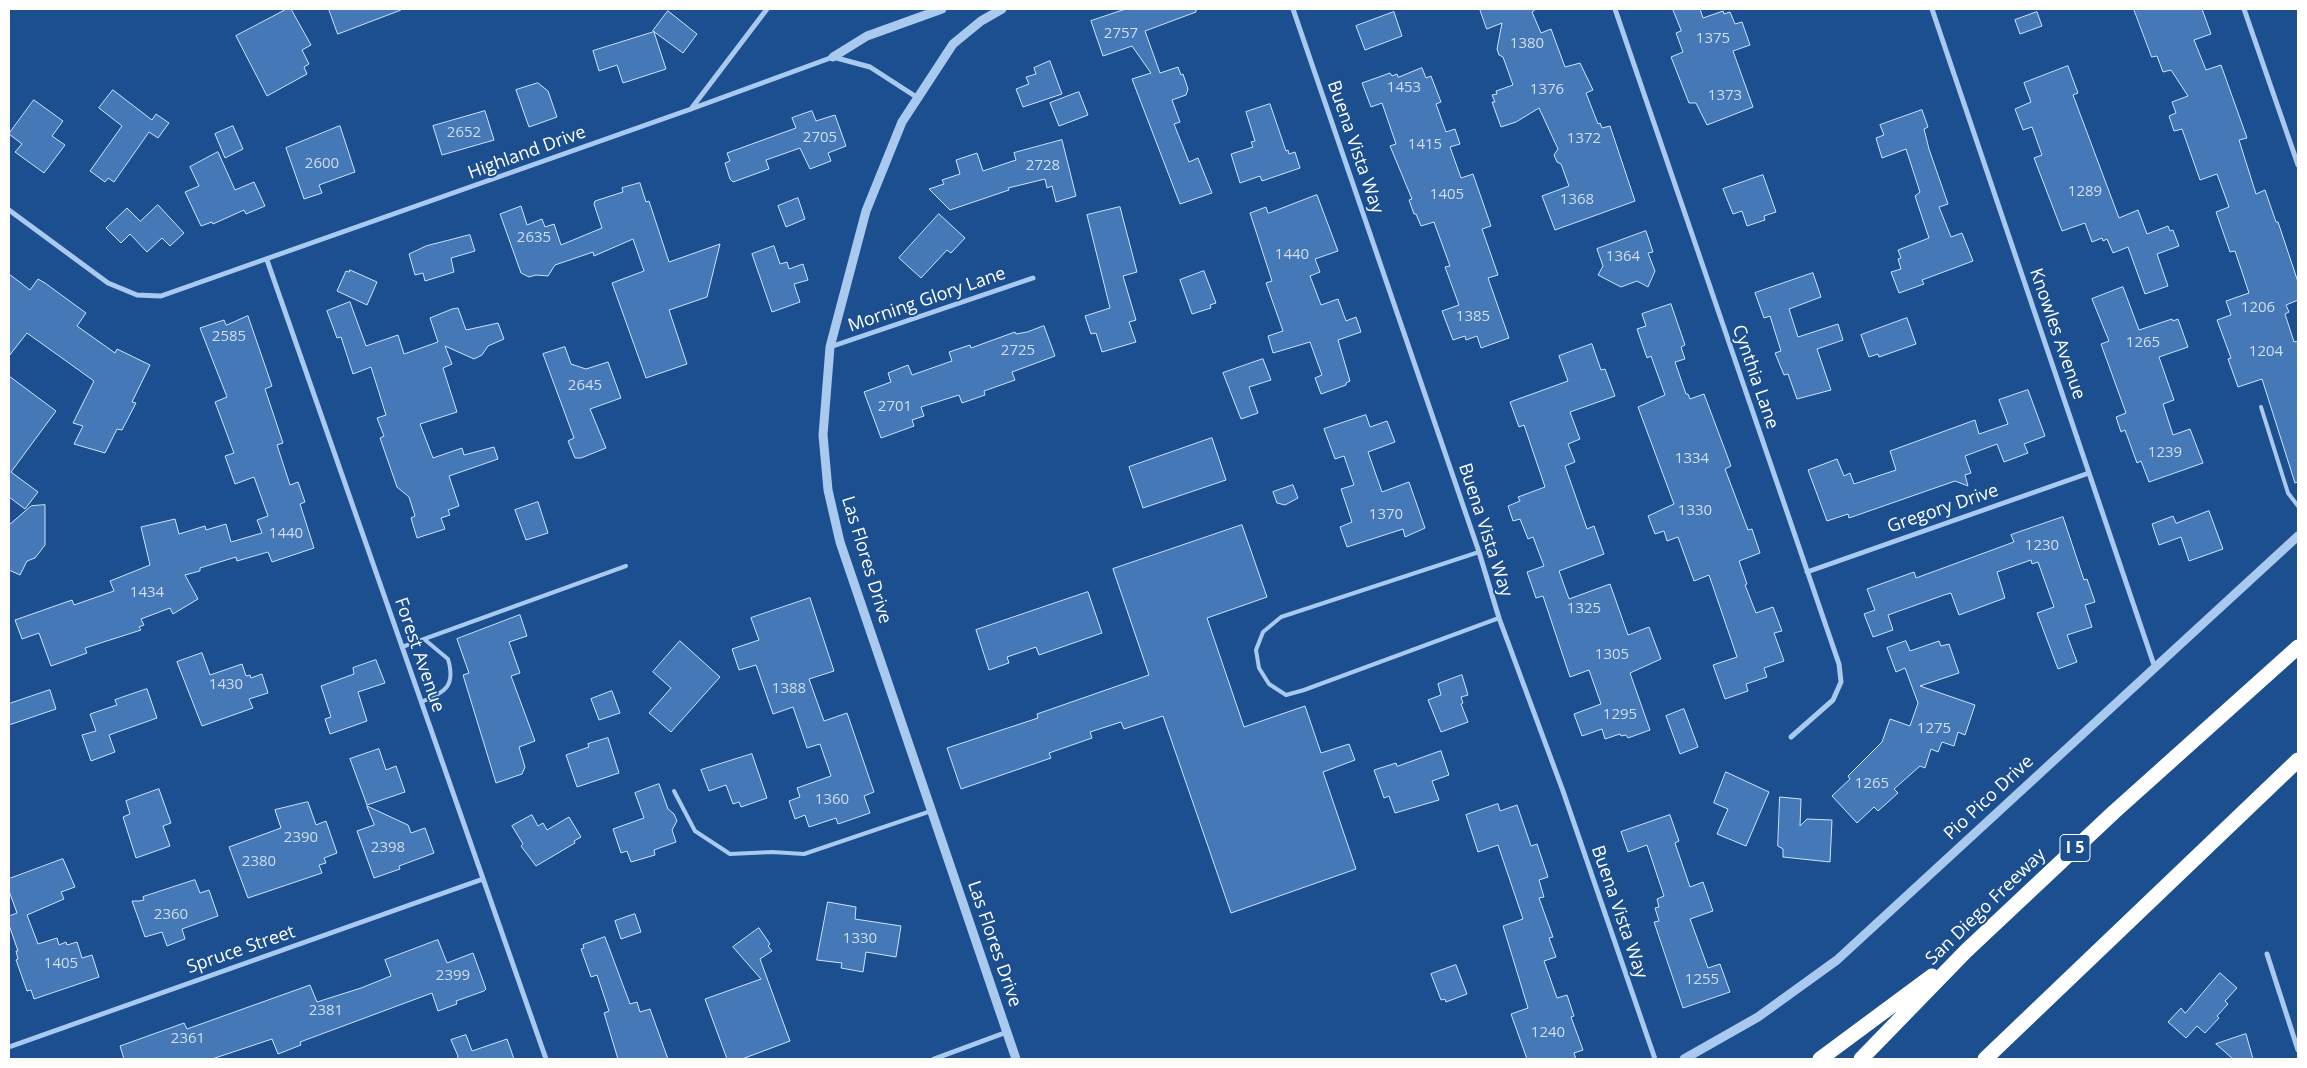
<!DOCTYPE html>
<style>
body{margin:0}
#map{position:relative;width:2307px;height:1068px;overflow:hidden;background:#1b4f8f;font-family:"Open Sans",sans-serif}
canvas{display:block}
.frame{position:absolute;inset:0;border:10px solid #fff;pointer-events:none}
</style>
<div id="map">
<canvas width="2307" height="1068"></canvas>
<div class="frame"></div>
</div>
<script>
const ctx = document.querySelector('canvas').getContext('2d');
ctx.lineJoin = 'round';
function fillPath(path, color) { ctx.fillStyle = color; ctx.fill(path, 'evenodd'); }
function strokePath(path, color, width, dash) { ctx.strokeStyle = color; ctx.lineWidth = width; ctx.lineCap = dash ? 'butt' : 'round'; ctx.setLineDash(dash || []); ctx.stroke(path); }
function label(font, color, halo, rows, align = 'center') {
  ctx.font = font + ' "Open Sans",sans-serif'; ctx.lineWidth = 4; ctx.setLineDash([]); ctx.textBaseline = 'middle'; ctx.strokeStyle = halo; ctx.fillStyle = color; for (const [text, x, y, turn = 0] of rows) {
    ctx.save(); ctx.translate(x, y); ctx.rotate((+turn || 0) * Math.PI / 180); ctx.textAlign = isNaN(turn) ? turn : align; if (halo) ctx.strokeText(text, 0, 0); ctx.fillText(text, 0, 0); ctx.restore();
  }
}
const building = new Path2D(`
 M287 9H291L311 45 302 50 309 64 304 67 307 74 267 96 236 36Z
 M329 9H401V10L338 34Z
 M1126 9H1196V12L1145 31 1160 73 1178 67 1181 75 1183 74 1188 89 1186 95 1172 100 1180 122 1174 124 1189 162 1198 158 1212 193 1180 204 1132 79 1151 73 1132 46 1103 56 1091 21Z
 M1480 9H1536L1532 12 1541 33 1551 29 1565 67 1580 63 1593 90 1586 93 1598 124 1600 123 1602 128 1610 126 1635 201 1555 230 1542 196 1569 186 1561 164 1557 162 1554 155 1558 149 1539 108 1516 122 1501 127 1492 102H1495L1492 95 1497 94 1496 91 1513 85 1503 57 1499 55 1497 49 1502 23 1487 29Z
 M1673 9H1700L1703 18 1723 11 1724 14 1730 12 1735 24 1742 22 1750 45 1733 51 1753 107 1707 125 1696 103H1689L1671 57 1683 52 1676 33 1681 31Z
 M2134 9H2202L2211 34 2194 40 2206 70 2221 65 2247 138 2239 140 2256 194 2265 190 2276 222H2278L2298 282V300L2286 305 2289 312 2285 314 2294 342 2298 341V482L2295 483 2262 379 2238 387 2228 359 2231 358 2217 320 2231 315 2226 301 2249 293 2235 251 2230 252 2216 212 2229 207 2217 174 2200 180 2182 129 2174 131 2169 116 2176 113 2172 102 2188 96 2171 70 2163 72 2157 56 2152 57Z
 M668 11 697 34 683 53 653 31Z
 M1394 12 1402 36 1365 50 1356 26Z
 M2037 12 2042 26 2020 34 2015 20Z
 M654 32 666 69 623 83 617 65 599 71 593 51Z
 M1050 61 1062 94 1023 107 1016 89 1029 84 1026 77 1036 74 1034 68Z
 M2068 66 2078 93 2073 95 2119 218 2138 210 2147 234 2168 226 2170 231 2173 230 2179 246 2157 254 2168 286 2145 294 2128 247 2113 253 2107 239 2103 241 2102 238 2092 242 2085 223 2062 231 2034 158 2042 155 2032 127 2023 130 2015 109 2031 102 2024 83Z
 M1422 68 1426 78 1431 76 1441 102 1436 104 1446 132 1455 129 1460 144 1450 147 1461 178 1473 174 1491 226 1482 229 1498 275 1488 278 1509 338 1481 348 1477 336 1466 340 1465 336 1453 340 1442 311 1459 305 1445 267 1450 266 1434 222 1421 226 1416 214H1414L1409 200 1412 199 1390 146 1396 144 1382 103 1371 107 1362 83 1390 73 1392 76 1397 74 1398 77Z
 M538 83 548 91 557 117 529 127 516 90Z
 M113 90 152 120 156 114 169 123 158 138 149 132 114 182 108 178 105 182 90 171 122 126 99 108Z
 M1079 92 1088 115 1059 126 1050 103Z
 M34 100 63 121 52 136 65 145 44 173 15 152 22 144 9 134Z
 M1270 104 1286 151 1288 150 1289 154 1295 152 1300 168 1262 181 1260 176 1240 183 1231 154 1253 147 1251 142 1255 141 1246 112Z
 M1922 110 1928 127 1924 129 1929 149 1948 204 1939 207 1951 237 1962 233 1973 261 1922 280 1924 284 1899 293 1891 272 1901 269 1898 259 1901 258 1898 250 1929 238 1915 196 1920 192 1906 149 1882 158 1876 138 1884 135 1880 125Z
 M485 111 494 140 442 155 433 126Z
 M812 111 816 121 835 115 846 146 828 153 831 161 810 169 800 148 766 160 769 169 733 182 730 179 725 163 730 161 727 153 796 128 792 118Z
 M233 126 243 149 225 158 215 134Z
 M340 126 355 172 319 185 322 193 304 199 286 148Z
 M1062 140 1076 196 1056 202 1052 186 1047 188 1045 179 1008 188 1009 190 950 210 929 189 944 184 942 180 960 174 956 160 977 153 983 171 1016 160 1014 153Z
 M218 152 235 190 254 182 265 206 246 214 244 210 213 224 212 222 201 226 185 192 199 186 190 167Z
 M1763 175 1776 212 1764 216 1765 220 1747 226 1742 211 1733 214 1723 189Z
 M640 183 646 202 649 201 669 262 720 244 707 297 669 310 687 364 646 378 612 283 644 271 633 239 594 256 593 252 555 265 548 276 536 275 529 277 521 273 500 214 521 206 527 225 542 219 545 227 554 224 561 245 602 228 594 204 595 201 623 192 622 188Z
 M1317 195 1338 251 1315 259 1320 272 1310 276 1321 305 1338 299 1346 321 1356 317 1361 332 1338 340 1350 381 1346 383V385L1321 394 1315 378 1322 375 1310 342 1273 353 1268 336 1283 331 1266 283 1272 281 1250 213 1266 207 1268 213Z
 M798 198 805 219 786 227 778 206Z
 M158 205 184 233 170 246 162 238 147 252 130 234 121 243 106 228 127 208 140 221Z
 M1120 207 1137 272 1123 276 1136 320 1129 322 1136 342 1102 352 1096 333 1091 334 1085 316 1110 308 1087 215Z
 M939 214 965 238 951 253 947 250 921 278 899 258Z
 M1646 231 1653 252 1648 253 1655 271 1648 287 1637 281 1621 287 1598 275 1603 266 1597 249Z
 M470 235 475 251 451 258 454 272 425 281 423 273 415 275 409 254 426 246Z
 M774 246 780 264 787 262 789 269 803 264 808 280 794 284 800 302 772 312 752 254Z
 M350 270 377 282 367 305 337 291 346 271 349 272Z
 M1204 271 1216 303 1210 305 1211 308 1192 314 1180 280Z
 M1813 273 1821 297 1789 309 1798 337 1838 324 1843 340 1817 349 1831 390 1797 399 1788 374 1784 375 1775 353 1781 351 1770 316 1764 318 1755 293Z
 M9 274 30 290 38 279 45 283 86 313 77 326 115 353 117 349 150 365 132 402 136 403 122 430 117 429 105 453 74 444 83 426 73 423 94 381 27 333 9 356Z
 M2123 287 2139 330 2172 319 2173 321 2178 319 2188 347 2159 357 2174 400 2163 404 2173 435 2190 429 2203 463 2149 482 2141 461 2137 463 2125 430 2121 432 2116 417 2126 413 2101 344 2109 341 2092 299Z
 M350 302 366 346 398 335 404 354 438 342 430 318 452 309 458 308 466 330 498 323 504 339 488 346 482 355 474 359 445 346 452 364 443 368 457 412 420 424 433 458 462 448 464 455 494 447 498 459 449 476 459 506 448 510 450 515 441 518 445 529 417 538 411 518 415 516 409 497 397 487 380 438 384 436 377 418 386 415 371 367 353 374 341 337 337 338 327 311Z
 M1671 304 1685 345 1681 347 1685 359 1675 362 1686 394H1688L1690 399 1704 394 1731 466 1725 469 1748 530 1752 529 1760 553 1739 561 1747 584 1745 585 1756 613 1773 607 1782 631 1774 633 1784 661 1764 668 1767 677 1746 684 1748 691 1725 699 1713 665 1737 657 1709 575 1694 581 1678 537 1667 541 1664 531 1655 534 1648 516 1674 504 1638 407 1665 395 1651 356 1647 358 1637 329 1646 326 1642 314Z
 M248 316 272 386 265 389 283 443 277 445 290 485 298 482 305 502 300 504 314 548 272 562 268 552 237 561 236 557 200 568V571L185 575 198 599 173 614 170 608 141 619 144 625 139 627 141 630 85 648 87 653 51 666 39 633 22 639 15 620 72 600 74 605 114 591 110 581 150 565 141 527 175 519 179 534 205 526 206 530 226 524 231 542 262 533 257 520 268 516 254 477 235 484 225 456 234 453 215 402 227 397 200 328 224 320 226 325Z
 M1907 318 1916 344 1879 357 1878 354 1869 357 1861 335Z
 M1044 326 1055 356 1012 372 1015 380 984 391 985 395 962 403 959 395 921 407 924 416 912 420 914 426 881 438 864 392 891 382 888 373 908 365 912 375 952 361 949 352 970 345 971 348 1015 332 1016 334 1027 332Z
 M1592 344 1601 370 1605 369 1615 396 1570 412 1580 439 1568 444 1575 462 1565 466 1587 529 1594 526 1604 554 1559 571 1569 599 1610 584 1628 635 1649 627 1661 659 1630 673 1650 730 1628 738 1626 735 1621 736 1620 734 1605 739 1602 729 1582 736 1574 714 1601 704 1589 670 1570 677 1543 596 1536 598 1527 572 1544 566 1533 537 1528 539 1520 519 1513 521 1508 506 1520 501 1518 497 1545 487 1524 425 1519 427 1510 402 1568 381 1559 356Z
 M565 347 571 364 586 369 608 362 621 398 590 409 606 448 581 458H575L568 441 574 438 543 354Z
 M1263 359 1271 380 1249 387 1258 413 1241 419 1223 373Z
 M9 376 56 411 11 472 38 492 25 509 9 497Z
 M2028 390 2045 436 2024 444 2028 453 2004 462 1997 444 1965 456 1971 473 1965 475 1968 486 1955 481 1849 518 1848 514 1827 521 1808 470 1837 459 1844 476 1850 473 1854 484 1896 470 1890 451 1975 420 1979 434 2008 424 1999 400Z
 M1366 415 1370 427 1387 421 1395 442 1368 452 1382 492 1409 482 1425 528 1405 537 1403 529 1347 547 1340 527 1352 522 1341 489 1354 485 1344 456 1335 459 1324 429Z
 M1212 438 1226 480 1143 508 1129 467Z
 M1293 485 1298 498 1285 505 1277 503 1273 492Z
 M538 502 548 533 526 540 515 510Z
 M45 505V545L35 558 27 561 20 575 9 570V525L31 506Z
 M2209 511 2223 549 2189 561 2181 537 2159 545 2152 524 2173 516 2176 523Z
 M2063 517 2084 580 2087 579 2095 602 2085 605 2092 627 2067 635 2077 662 2058 669 2037 613 2054 607 2038 562 2032 564 2031 560 1997 572 2005 598 1959 615 1951 593 1944 595 1888 615 1893 630 1873 637 1864 614 1875 610 1867 589 1914 572 1916 578 2014 542 2011 535Z
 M1242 525 1267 597 1207 618 1244 727 1305 706 1321 753 1349 744 1355 760 1323 772 1356 869 1231 913 1163 716 1124 729 1121 722 1090 732 1092 738 1049 753 1051 758 961 789 947 748 1038 718 1037 714 1149 675 1113 569Z
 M1088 592 1102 633 1039 655 1036 647 1007 657 1009 663 989 670 976 630Z
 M810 598 834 671 809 679 824 721 847 713 874 792 864 796 870 813 838 824 836 818 809 827 805 815 795 819 789 801 800 797 797 788 831 776 820 744 807 748 793 707 773 714 756 665 739 670 732 649 759 640 751 618Z
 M520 615 527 636 509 642 520 673 511 676 535 741 519 747 525 767 522 774 496 783 463 675 469 673 457 639Z
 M680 641 720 677 671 732 649 713 671 688 653 672Z
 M1906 641 1910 651 1939 641 1941 646 1949 644 1959 673 1920 686 1975 705 1965 735 1958 732 1954 746 1942 742 1938 752 1931 749 1925 768 1920 766 1894 789 1898 793 1878 811 1874 807 1857 823 1832 796 1850 779 1848 776 1882 742 1890 719 1910 726 1918 703 1905 668 1896 672 1887 648Z
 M202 653 210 675 242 664 246 676 250 675 251 678 262 674 268 693 249 699 253 708 202 726 177 662Z
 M376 660 385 683 358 692 367 721 330 734 325 719 331 717 321 686 354 674 353 668Z
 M1462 675 1468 695 1461 697 1463 703 1461 704 1468 722 1441 732 1428 700 1441 695 1438 684Z
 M147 689 157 718 109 735 115 752 91 761 82 735 96 731 90 714 117 705 115 700Z
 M50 690 56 709 9 725V704Z
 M612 691 620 713 599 720 591 699Z
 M1684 709 1698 747 1680 754 1666 716Z
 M608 738 619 773 577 787 566 755 589 747 588 744Z
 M379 749 386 770 396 766 405 792 367 805 350 759Z
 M1441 751 1449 775 1432 781 1439 800 1395 813 1389 796 1384 798 1374 770 1396 763 1397 766Z
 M752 754 767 798 741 807 739 802 733 804 726 785 709 791 701 770Z
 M1726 772 1769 792 1746 846 1717 834 1728 809 1714 803Z
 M659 784 668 809 674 814 677 821 672 830 676 842 654 850 655 855 631 862 627 851 621 853 613 829 644 818 635 793Z
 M159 789 171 823 163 826 170 846 136 858 123 817 130 814 126 801Z
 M1780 797 1801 799 1800 826 1807 819 1832 820 1830 862 1783 857V849L1778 846Z
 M308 802 316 825 326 821 337 853 324 858 326 863 319 865 322 873 248 898 229 847 281 828 275 810Z
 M1498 804 1500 811 1517 805 1531 846 1537 844 1548 877 1539 880 1544 897 1539 898 1553 937 1549 938 1556 957 1544 961 1557 998 1567 995 1574 1016 1571 1017 1583 1050 1574 1053 1576 1059H1527L1511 1014 1528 1008 1503 926 1523 919 1498 845 1478 852 1466 815Z
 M367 806 408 825 411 833 425 828 434 853 399 866 400 869 374 878 357 831 374 825Z
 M532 815 538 826 543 823 547 830 569 817 581 837 574 841 575 843 536 866 521 846 523 844 512 826Z
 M1670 815 1679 841 1675 843 1690 887 1703 882 1713 911 1690 919 1708 968 1720 964 1730 992 1683 1008 1654 922 1659 921 1655 908 1659 907 1657 899 1664 896 1647 845 1628 852 1621 832Z
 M63 859 75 887 61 892 64 899 27 915 38 944 57 938 59 945 66 942 67 945 77 942 82 958 92 955 99 977 34 999 31 990 27 991 16 960 18 959 16 951H18L9 925V916L17 913 9 891V879Z
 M195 880 200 893 209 890 218 916 182 929 185 939 167 946 162 932 145 937 132 901H139L144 900 143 897Z
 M828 902 856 907 855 919 901 926 896 957 866 952 863 972 841 968 842 963 817 960Z
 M635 914 641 932 621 939 615 921Z
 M759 928 770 944 768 946 772 951 760 959 790 1041 742 1059H727L705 999 761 979 733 947Z
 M605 937 630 1004 637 1002 640 1012 650 1009 668 1059H618L604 1013 609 1011 597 975 591 977 581 949 584 948 583 945Z
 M438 940 447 963 473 953 486 989 484 991 456 1001 457 1004 438 1011 432 993 300 1042 301 1045 278 1054 272 1039 212 1059H124L120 1046 184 1023 187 1029 310 985 317 1002 361 988 391 976 385 960Z
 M1456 965 1467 994 1446 1002 1445 999 1441 1000 1431 974Z
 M2220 973 2237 988 2225 1001 2228 1004 2217 1016 2219 1018 2205 1033 2197 1026 2186 1038 2168 1022 2181 1008 2185 1013Z
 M2246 1034 2253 1059H2233L2216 1044Z
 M466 1035 472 1051 507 1039 514 1059H457L458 1056 451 1040Z`);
fillPath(building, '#4478b7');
strokePath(building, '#cfe3fa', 1);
strokePath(new Path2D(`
 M2261 407 2288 493 2298 506
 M1479 552 1281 617 1263 632 1256 650 1259 668 1269 684 1286 695 1304 690 1499 618
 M402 647 626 566
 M421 702C445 693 456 686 448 659L424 639
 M674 791 695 831 730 854 772 852 804 854 931 811`), '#a9c9ee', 4);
strokePath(new Path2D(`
 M1293 9 1479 552 1499 618 1563 791 1655 1059
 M1615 9 1839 664 1841 682 1833 700 1791 737
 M1932 9 2155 668
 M2244 9 2298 165
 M691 109 767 9
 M9 210 108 283 137 295 161 296 691 109 833 57 870 67 918 98
 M267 260 546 1059
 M830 347 1033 278
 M1807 572 2089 473
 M2267 954 2298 1050
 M9 1047 483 879
 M934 1059 1007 1032`), '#a9c9ee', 5);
strokePath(new Path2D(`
 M1002 9 981 21 953 44 902 122 866 211 830 347 823 435 828 490 840 542 1016 1059
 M833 57 867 36 942 9
 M1684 1059 1758 1017 1837 960 2298 536`), '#a9c9ee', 9);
strokePath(new Path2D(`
 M1820 1059 1932 976
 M1861 1059 1966 951 2114 812 2298 647
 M1985 1059 2298 760`), '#fff', 15);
label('15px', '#d0dded', null, [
 ["2757",1121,34],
 ["1375",1713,39],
 ["1380",1527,44],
 ["1453",1404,88],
 ["1376",1547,90],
 ["1373",1725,96],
 ["2652",464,133],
 ["2705",820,138],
 ["1372",1584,139],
 ["1415",1425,145],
 ["2600",322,164],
 ["2728",1043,166],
 ["1289",2085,192],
 ["1405",1447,195],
 ["1368",1577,200],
 ["2635",534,238],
 ["1440",1292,255],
 ["1364",1623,257],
 ["1206",2258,308],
 ["1385",1473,317],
 ["2585",229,337],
 ["1265",2143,343],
 ["2725",1018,351],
 ["1204",2266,352],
 ["2645",585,386],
 ["2701",895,407],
 ["1239",2165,453],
 ["1334",1692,459],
 ["1330",1695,511],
 ["1370",1386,515],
 ["1440",286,534],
 ["1230",2042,546],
 ["1434",147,593],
 ["1325",1584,609],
 ["1305",1612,655],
 ["1430",226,685],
 ["1388",789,689],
 ["1295",1620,715],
 ["1275",1934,729],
 ["1265",1872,784],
 ["1360",832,800],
 ["2390",301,838],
 ["2398",388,848],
 ["2380",259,862],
 ["2360",171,915],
 ["1330",860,939],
 ["1405",61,964],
 ["2399",453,976],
 ["1255",1702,980],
 ["2381",326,1011],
 ["1240",1548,1033],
 ["2361",188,1039]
]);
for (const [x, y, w] of [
 [2075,848,30]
]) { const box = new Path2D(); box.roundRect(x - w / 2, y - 13.5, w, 27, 4); ctx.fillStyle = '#1b4f8f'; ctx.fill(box); strokePath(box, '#fff', 1); }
label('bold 16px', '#fff', null, [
 ["I 5",2075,848]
]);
label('18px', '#fff', '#1b4f8f', [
 ["Buena Vista Way",1355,147,71],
 ["Highland Drive",527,153,-20],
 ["Morning Glory Lane",927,300,-19],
 ["Knowles Avenue",2057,334,71],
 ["Cynthia Lane",1755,377,71],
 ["Gregory Drive",1943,509,-19],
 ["Buena Vista Way",1485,530,72],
 ["Las Flores Drive",866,560,73],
 ["Forest Avenue",419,655,71],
 ["Pio Pico Drive",1989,798,-43],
 ["San Diego Freeway",1986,907,-44],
 ["Buena Vista Way",1619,912,71],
 ["Las Flores Drive",994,944,71],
 ["Spruce Street",241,950,-19]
]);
</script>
